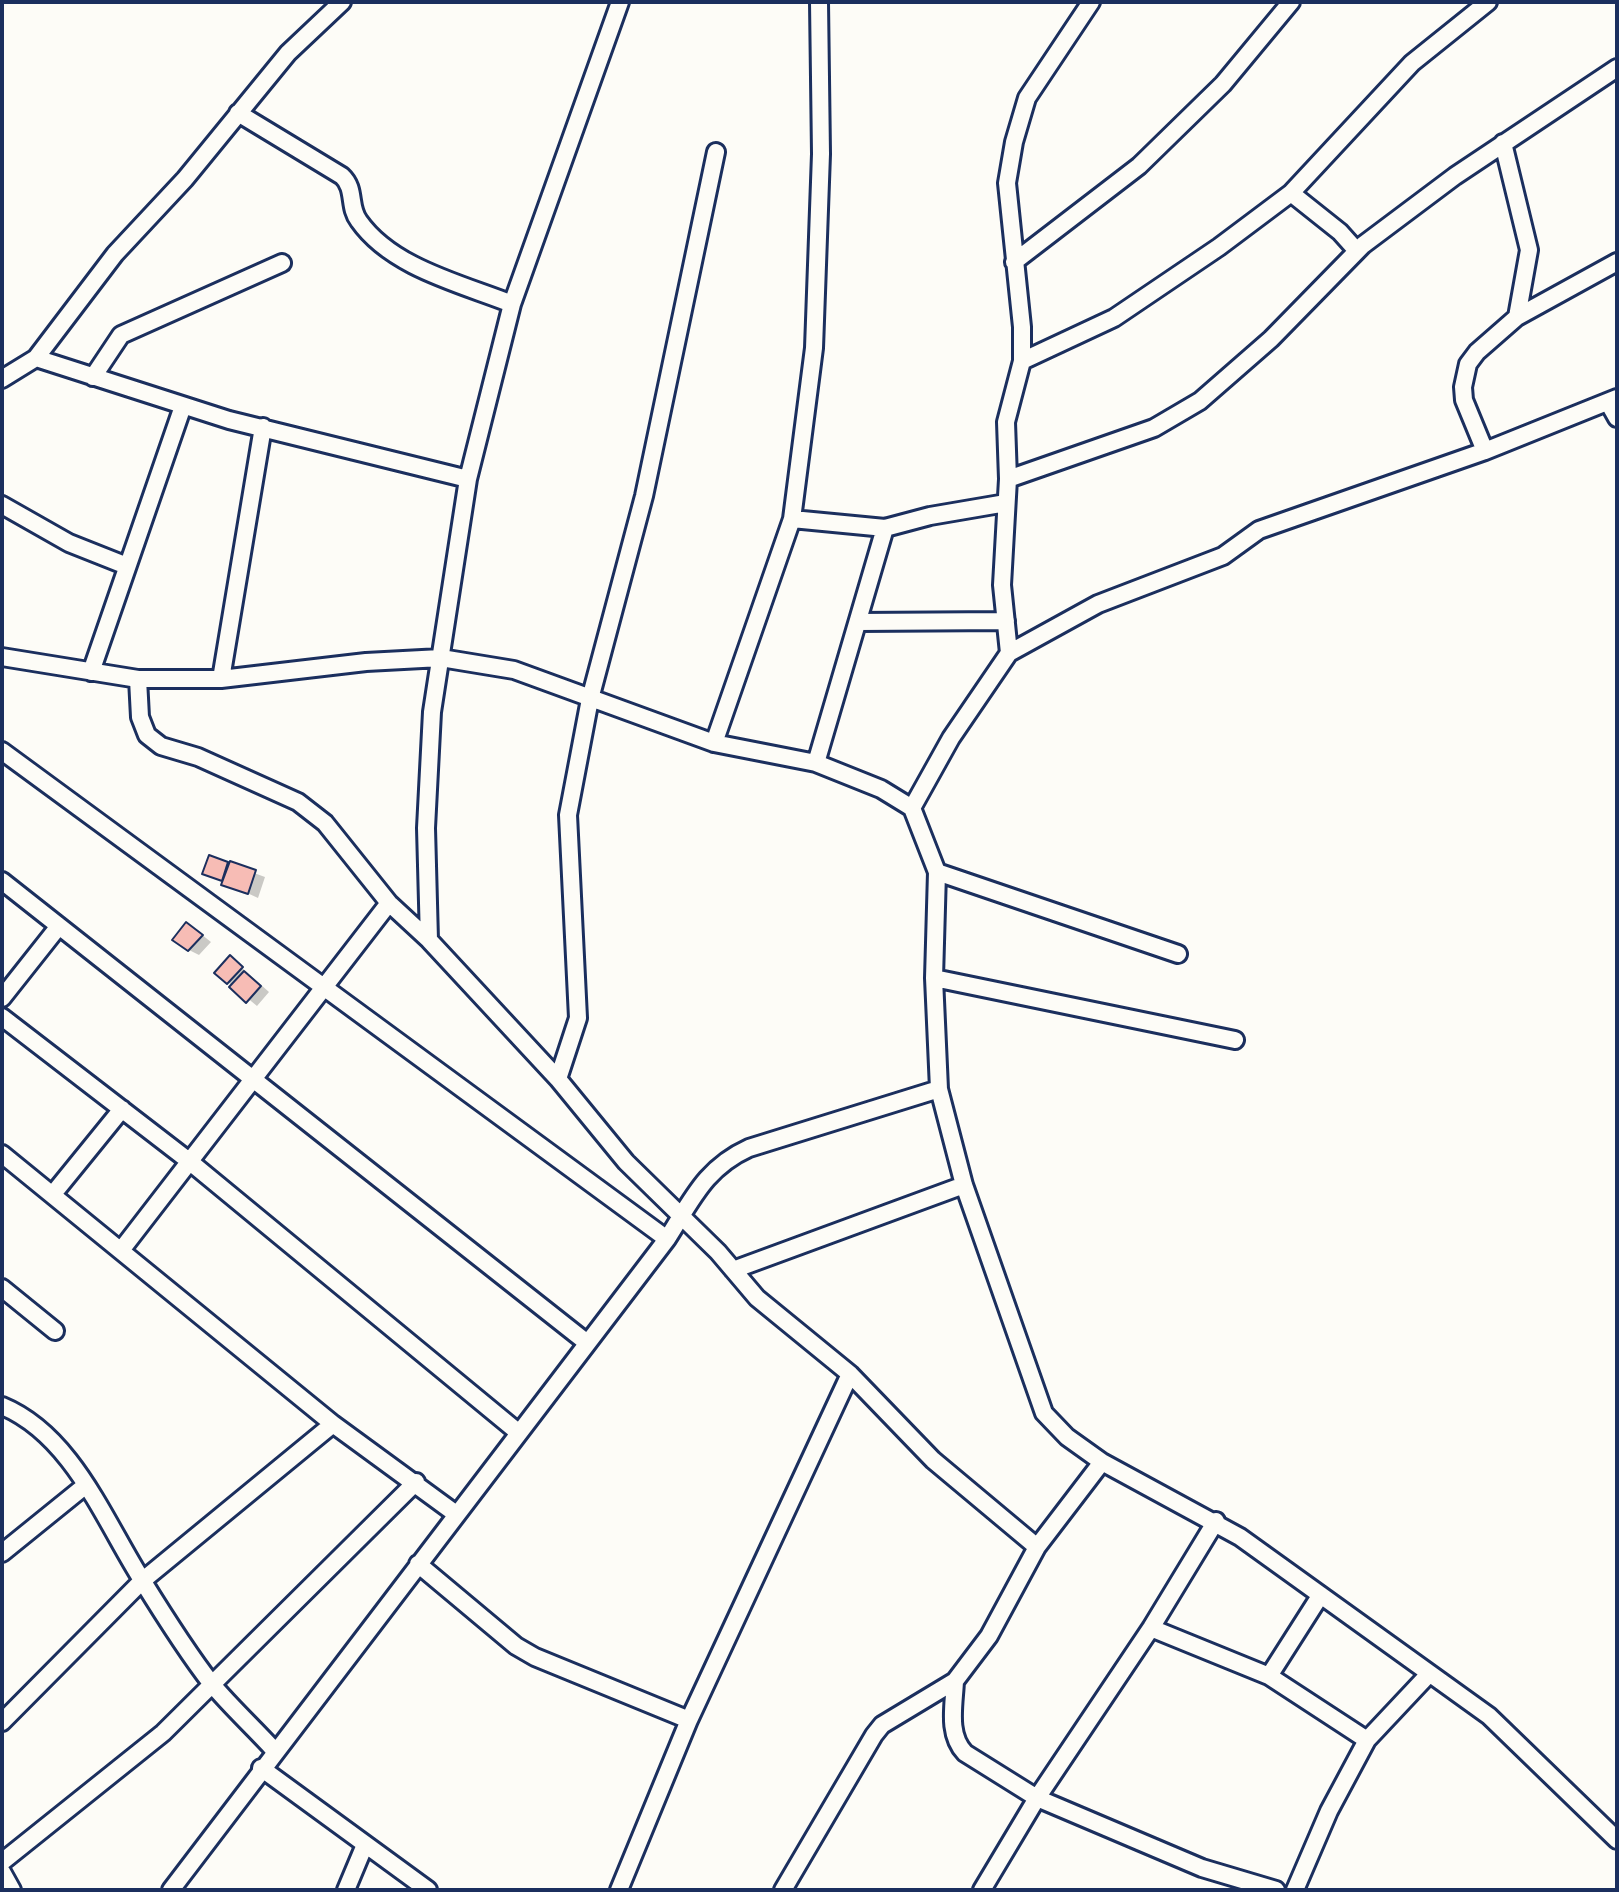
<!DOCTYPE html>
<style>
body{margin:0}
#map{position:relative;width:1619px;height:1892px;overflow:hidden;background:#fdfcf7;font-family:Itim,sans-serif}
canvas{display:block}
.frame{position:absolute;inset:0;border:4px solid #1b2f5e;pointer-events:none}
</style>
<div id="map">
<canvas width="1619" height="1892"></canvas>
<div class="frame"></div>
</div>
<script>
const ctx = document.querySelector('canvas').getContext('2d');
ctx.lineJoin = 'round';
function fillPath(path, color) { ctx.fillStyle = color; ctx.fill(path, 'evenodd'); }
function strokePath(path, color, width, dash) { ctx.strokeStyle = color; ctx.lineWidth = width; ctx.lineCap = dash ? 'butt' : 'round'; ctx.setLineDash(dash || []); ctx.stroke(path); }
fillPath(new Path2D(`
 M210 857 265 877 258 898 204 873Z
 M196 930 211 942 199 955 189 950Z
 M231 958 269 992 257 1006 217 973Z`), '#0003');
const building = new Path2D(`
 M209 855 228 862 222 881 202 874Z
 M230 861 256 870 248 894 221 885Z
 M186 922 203 935 188 951 172 940Z
 M230 955 243 967 227 984 214 973Z
 M244 971 261 986 246 1003 229 987Z`);
fillPath(building, '#f7bcb5');
strokePath(building, '#1b2f5e', 2);
const minor = new Path2D(`
 M238 113 342 176C356 189 348 207 359 221 392 268 462 284 512 304
 M1291 193 1340 232 1357 251
 M1014 262 1139 166 1223 84 1291 2
 M1517 317 1617 262
 M36 358 229 420 468 479
 M1022 361 1114 318 1219 247 1291 193 1412 63 1488 2
 M93 377 121 335 282 263
 M2 379 36 358 115 254 185 179 288 53 342 2
 M1608 402 1617 418
 M1485 451 1464 400 1463 387 1468 364 1477 352 1517 317 1529 250 1503 143
 M1008 479 1154 428 1200 401 1271 339 1363 245 1455 176 1617 68
 M2 505 69 543 127 566
 M792 519 885 528 930 516 1006 503
 M858 622 1006 621
 M1009 653 1002 585 1008 479 1006 422 1022 361V327L1007 183 1014 142 1027 98 1091 2
 M2 657 138 679H221L366 662 441 658 514 670 714 743 816 763 881 789 912 808 937 872 934 978 939 1089 964 1185 1044 1413 1067 1437 1102 1462 1240 1537 1489 1716 1617 1840
 M91 672 183 406
 M138 679 140 717 147 735 161 746 198 757 298 802 325 823 389 903 429 940 558 1079 626 1162 718 1252 757 1298 850 1374 933 1460 1037 1547
 M221 679 263 427
 M714 743 792 519 814 348 821 154 819 2
 M2 751 667 1239
 M816 763 885 528
 M912 808 951 738 1009 653 1098 604 1223 556 1259 530 1485 451 1617 398
 M937 872 1178 954
 M2 881 586 1342
 M429 940 426 828 432 712 468 479 512 304 620 2
 M934 978 1235 1040
 M2 998 59 926
 M2 1017 189 1161 519 1433
 M558 1079 578 1018 568 815 590 699 644 496 716 152
 M2 1154 333 1424 456 1514
 M53 1194 122 1109
 M122 1249 389 903
 M733 1270 964 1185
 M2 1288 55 1331
 M2 1406C72 1435 104 1520 142 1580 163 1614 186 1651 211 1683 230 1706 254 1728 274 1750
 M2 1553 86 1485
 M418 1564 516 1646 535 1657 689 1720
 M1151 1628 1269 1676 1367 1740
 M1269 1676 1320 1596
 M955 1681C954 1705 947 1734 965 1753L1037 1798 1151 1628 1216 1521
 M2 1722 142 1581 333 1424
 M261 1768 428 1890
 M2 1862 163 1733 416 1482
 M2 1872 12 1890
 M171 1890 667 1239C692 1200 705 1168 749 1148L939 1089
 M346 1890 364 1847
 M619 1890 689 1720 850 1374
 M783 1890 874 1735 882 1725 955 1681 989 1636 1037 1547 1102 1462
 M982 1890 1037 1798 1202 1868 1276 1890
 M1295 1890 1329 1811 1367 1740 1429 1674`);
strokePath(minor, '#1b2f5e', 22);
strokePath(minor, '#fdfcf7', 16);
</script>
